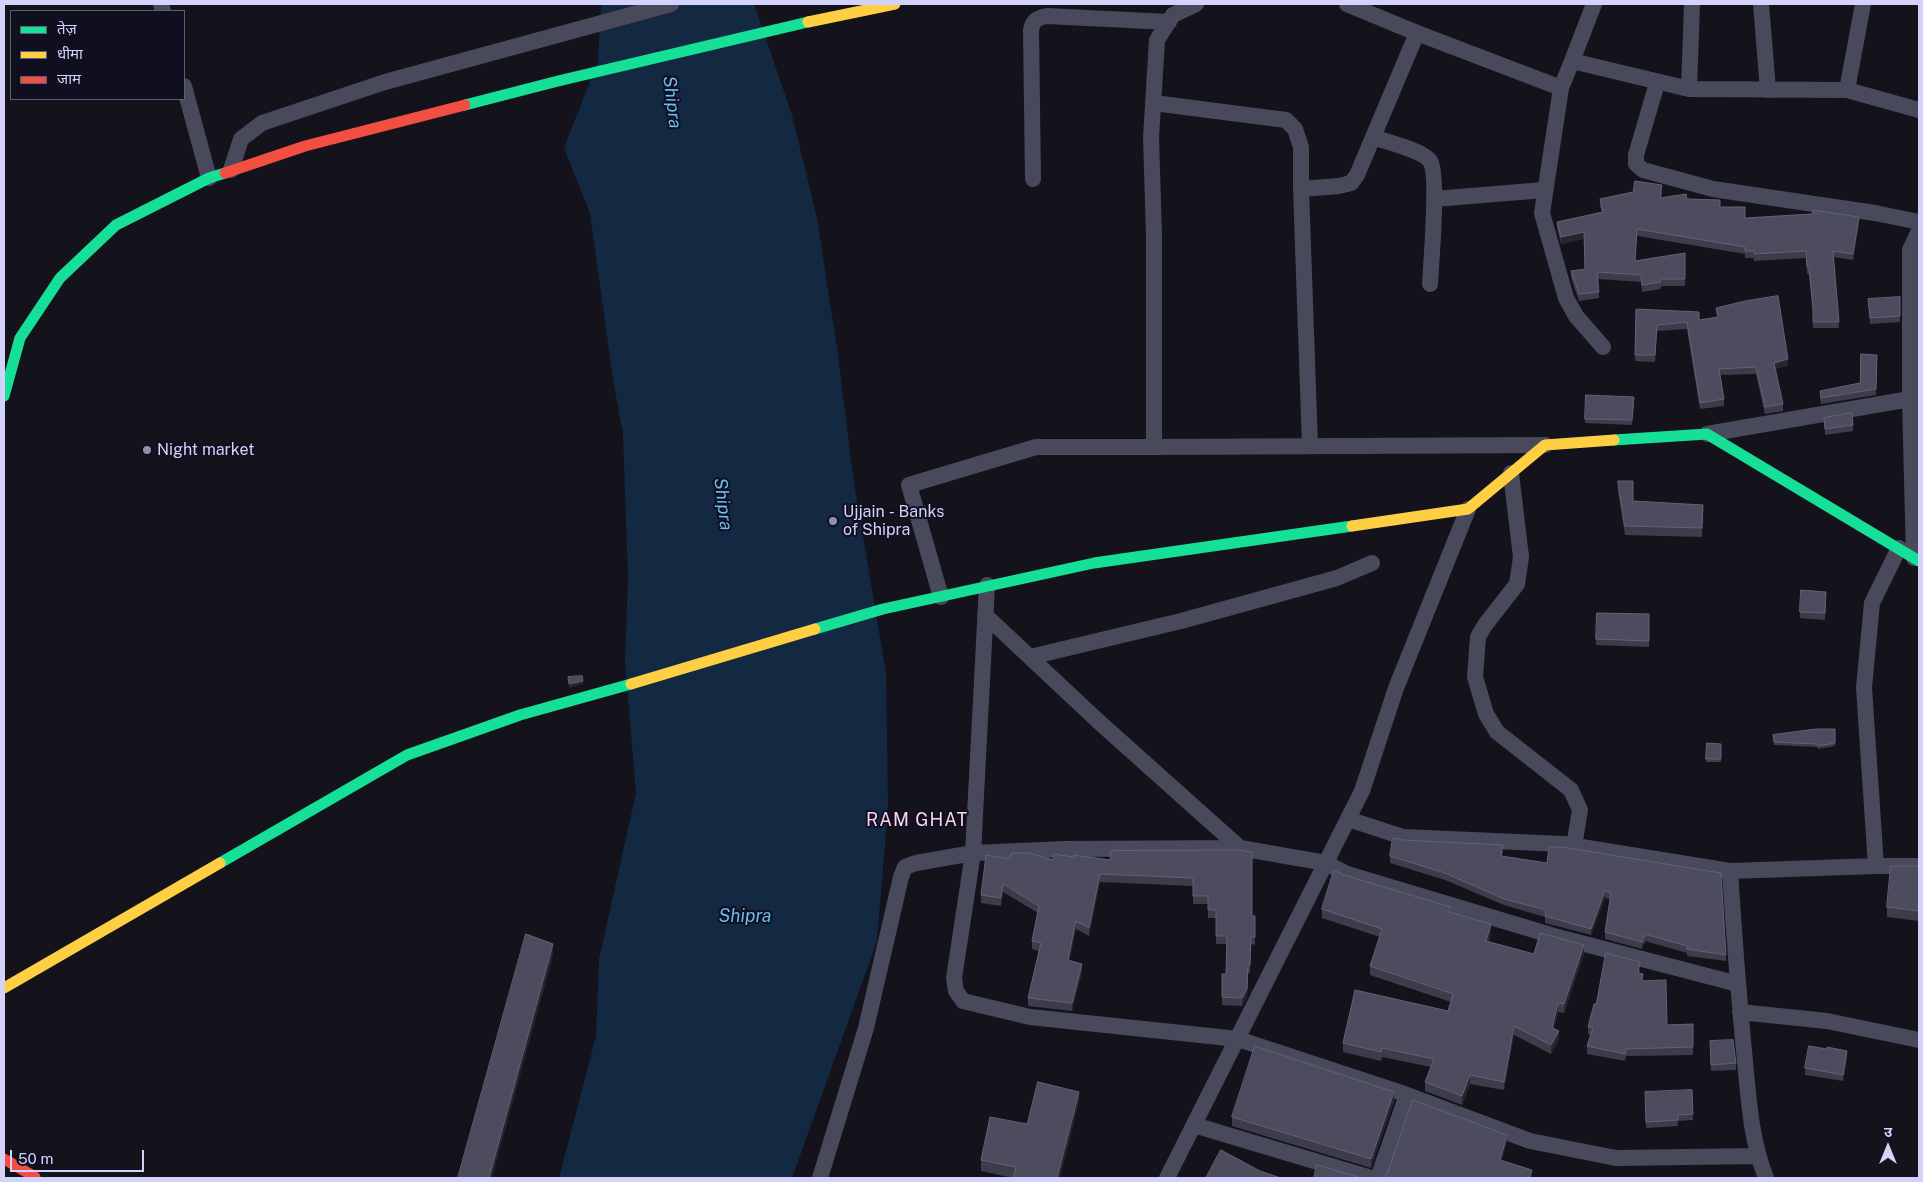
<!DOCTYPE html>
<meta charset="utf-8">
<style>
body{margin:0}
#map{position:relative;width:1923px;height:1182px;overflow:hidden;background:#14131c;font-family:"Public Sans","Noto Sans Devanagari",sans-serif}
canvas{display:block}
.frame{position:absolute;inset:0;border:5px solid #d3d2fb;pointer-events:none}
.legend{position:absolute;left:10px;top:10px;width:175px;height:90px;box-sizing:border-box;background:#100f20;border:1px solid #5e5d78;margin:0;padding:6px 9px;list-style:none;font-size:15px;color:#d3d2fb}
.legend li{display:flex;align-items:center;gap:10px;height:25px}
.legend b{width:25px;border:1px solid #5e5d78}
.north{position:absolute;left:1863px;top:1122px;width:50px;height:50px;-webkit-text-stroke:4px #100f20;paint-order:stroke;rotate:0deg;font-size:14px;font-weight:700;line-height:20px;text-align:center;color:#d3d2fb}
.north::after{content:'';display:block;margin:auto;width:18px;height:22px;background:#d3d2fb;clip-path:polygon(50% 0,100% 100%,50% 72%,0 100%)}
.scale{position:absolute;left:10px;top:1150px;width:134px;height:22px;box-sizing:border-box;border:2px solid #d3d2fb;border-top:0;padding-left:6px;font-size:15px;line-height:18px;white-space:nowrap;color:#d3d2fb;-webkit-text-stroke:4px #100f20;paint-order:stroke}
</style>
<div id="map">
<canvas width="1923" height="1182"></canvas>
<div class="frame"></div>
<ul class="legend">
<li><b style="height:6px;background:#16e098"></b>तेज़</li>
<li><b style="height:6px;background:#ffcf43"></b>धीमा</li>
<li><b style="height:6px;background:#f24e42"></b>जाम</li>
</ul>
<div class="north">उ</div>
<div class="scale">50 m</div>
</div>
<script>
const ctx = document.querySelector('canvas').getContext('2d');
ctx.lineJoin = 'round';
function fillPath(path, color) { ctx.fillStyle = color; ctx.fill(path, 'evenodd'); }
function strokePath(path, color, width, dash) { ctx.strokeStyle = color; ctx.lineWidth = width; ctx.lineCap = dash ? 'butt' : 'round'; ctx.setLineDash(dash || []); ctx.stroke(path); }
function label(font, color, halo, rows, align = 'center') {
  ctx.font = font + ' "Public Sans",sans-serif'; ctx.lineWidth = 4; ctx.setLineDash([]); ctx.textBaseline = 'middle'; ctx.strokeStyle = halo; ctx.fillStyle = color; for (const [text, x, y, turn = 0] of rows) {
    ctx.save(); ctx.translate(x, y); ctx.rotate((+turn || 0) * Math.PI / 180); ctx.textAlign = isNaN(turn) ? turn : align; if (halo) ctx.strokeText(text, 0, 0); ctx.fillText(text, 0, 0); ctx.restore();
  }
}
fillPath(new Path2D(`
 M601 4H754L792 115 817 218 838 355 854 483 886 674 888 807 877 941 792 1178H559L596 1036 599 959 636 793 625 662 628 578 623 434 613 379 590 213 564 148 598 61Z`), '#132942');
strokePath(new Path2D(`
 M161 4 163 11
 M1196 4 1173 15 1157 40 1151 137 1154 236V447L1545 445
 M1347 4 1417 33 1561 88 1572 61 1689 89
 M1692 4 1689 89 1847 90 1919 110
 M1761 4 1768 90
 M1572 61 1594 4
 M1657 83 1636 155V164L1643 170 1713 189 1875 213 1919 222
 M184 86 209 178
 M1561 88 1542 213 1566 298 1576 316 1603 347
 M1847 90 1863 4
 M1154 103 1286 120 1295 129 1301 147V189L1310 446
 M1373 137C1386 142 1422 150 1430 161 1439 173 1431 264 1430 284
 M231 170 241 139 262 123 385 82 671 4
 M1033 179 1031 30C1033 20 1037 18 1047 16L1169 22
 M1301 189 1339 186 1351 183 1357 175 1417 33
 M1434 199 1544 190
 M1707 434 1910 399V250L1919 231
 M1511 473 1521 557 1517 584 1485 625 1478 637 1475 677 1486 714 1497 732 1571 790 1580 810 1574 846
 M1914 558 1910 399 1919 398
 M987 585 973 853 954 978 956 991 963 1001 1030 1017 1238 1039 1399 1092 1530 1141 1616 1158 1757 1156
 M941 597 909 485 1036 447H1154
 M985 615 1098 721 1240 848
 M1030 657 1181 621 1337 578 1372 563
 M1348 819 1403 837 1563 844 1730 871
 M1876 866H1919
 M1740 1012 1827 1021 1919 1040
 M1194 1125 1371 1178
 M820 1178 866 1028 901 877 905 867 916 863 973 853 1065 849 1240 848 1326 863 1347 874 1554 936 1738 984
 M1167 1178 1362 791 1396 688 1468 509
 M1378 1178 1407 1095
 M1766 1178C1751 1140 1749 1102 1745 1062 1739 998 1734 935 1730 871L1876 866 1864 688 1872 603 1899 548`), '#49495c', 16);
strokePath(new Path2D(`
 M465 105 558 81 808 22
 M4 396 20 338 60 278 116 225 209 178 225 173
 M1614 440 1707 434 1919 561
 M815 629 883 609 1094 563 1352 526
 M220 863 407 755 520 715 631 684`), '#16e098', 11);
strokePath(new Path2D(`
 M808 22 895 4
 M1352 526 1468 509 1545 445 1614 440
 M631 684 815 629
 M4 988 220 863`), '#ffcf43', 11);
strokePath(new Path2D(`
 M225 173 305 146 465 105
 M4 1159 35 1177 33 1178`), '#f24e42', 11);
fillPath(new Path2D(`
 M1662 192 1661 198 1687 199 1720 207 1745 218 1859 224 1853 260 1833 257 1839 328H1813V314L1809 274H1807L1806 258 1754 261V258H1745V254L1637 236 1635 261 1685 253V286H1661V289L1642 292 1641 282 1598 279 1599 298 1579 301 1571 278V271L1585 269 1584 239 1561 244 1557 228V222L1602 212 1600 206V199Z
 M1900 297V322L1870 324 1868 299Z
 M1716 308 1788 365 1775 369 1783 404V411L1765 414 1756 374 1720 375 1724 399V406L1700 409 1687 329 1657 331 1655 362 1635 361 1636 309 1699 320 1717 317Z
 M1877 355 1876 395 1821 404 1820 398V391L1860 383Z
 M1586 395 1634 402 1632 425 1585 423Z
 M1824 418 1853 425V431L1825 435Z
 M1618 481 1633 501 1703 505 1702 537 1625 535 1618 490Z
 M1826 592 1825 620 1800 618V612Z
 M1597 613 1649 614V647L1596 645Z
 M1835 729V746L1818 749 1817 747 1774 745 1773 735Z
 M1707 743 1721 744V762H1706Z
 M1403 840 1503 851 1502 857 1547 863 1549 847 1726 955V961L1687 956V953L1645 941V944L1643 943 1642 949 1605 939V932L1610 899 1605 898 1591 935 1545 923V917L1504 905 1445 880 1390 863V856Z
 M1239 850 1252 916H1255V945L1251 944 1250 973H1248L1247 997 1242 1006 1222 1005V974H1226L1227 944H1216V918H1208V904H1193V886L1100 882 1089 936 1076 929 1069 961 1082 972 1072 1011 1028 1006V998L1039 951 1032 949V941L1038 913 1003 892 1001 906 981 903V895L1010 859 1053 860 1074 857 1110 860Z
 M1919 866V921L1887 917V907Z
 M1344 875 1451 912 1491 933 1489 942 1534 954H1584L1564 1013 1558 1012 1554 1029 1559 1039 1551 1054 1514 1035 1504 1090 1470 1084 1462 1105 1425 1091V1082L1431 1067 1382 1057 1381 1061 1343 1052V1043L1448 1011 1451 1002 1370 975V966L1380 937 1322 918V909Z
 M1640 969 1639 974 1642 981 1667 1025 1693 1024V1055L1626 1056 1625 1061 1587 1054V1046L1591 1035 1588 1034V1027L1596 1004Z
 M1710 1047 1736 1063V1070L1711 1071Z
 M1847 1057 1843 1081 1805 1075V1068Z
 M1692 1090 1693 1120 1678 1121V1126L1646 1128 1645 1092Z
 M1394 1101 1371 1168 1232 1126V1117Z
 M1079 1103 1013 1178 981 1171V1160L1027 1124Z`), '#3d3c4b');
fillPath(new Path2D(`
 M1859 217V224L1853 260V254Z
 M1584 232V239L1561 244V237Z
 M1788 359V365L1774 369V363Z
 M583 681V684L569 688V684Z
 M1100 874V882L1089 936V928Z
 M1003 884V892L1001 906V898Z
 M1605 891V898L1591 935V929Z
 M1076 921V929L1068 968V960Z
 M1491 924V933L1486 950V941Z
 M553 944V956L492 1178H489Z
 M1584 945V954L1564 1013V1004Z
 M1082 964V972L1072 1011V1003Z
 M1248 965 1247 997 1242 1006V998Z
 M1558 1003V1012L1552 1037V1028Z
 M1514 1026V1035L1504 1090V1082Z
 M1559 1031V1039L1551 1054V1045Z
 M1847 1051V1057L1843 1081V1075Z
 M1470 1075V1084L1462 1105V1096Z
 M1079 1092V1103L1060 1178H1057Z
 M1394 1092V1101L1371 1168V1159Z
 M1507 1135V1143L1500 1167V1160Z`), '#262530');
const building = new Path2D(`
 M1635 181 1662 185 1660 198 1686 194 1687 199 1720 200V207H1745V218L1812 214 1813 210 1859 217 1853 254 1833 251 1839 322H1813V308L1809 267H1807L1806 251 1754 254V251H1745V247L1637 229 1635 261 1685 253V279H1660L1661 282 1642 285 1641 275 1597 272 1599 292 1579 294 1571 271 1585 269 1584 232 1561 237 1557 222 1603 212 1600 199 1633 192Z
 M1778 296 1788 359 1774 363 1783 404 1765 407 1756 367 1719 369 1724 399 1700 403 1687 322 1657 325 1655 355H1635L1636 309 1699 312V320L1718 317 1716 308 1745 301Z
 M1900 297V316L1870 318 1868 299Z
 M1861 354 1877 355 1876 389 1821 398 1820 391 1860 383Z
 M1586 395 1634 397 1632 420 1585 419Z
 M1852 413 1853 425 1825 429 1824 418Z
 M1618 481H1633V501L1703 505 1702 528 1625 526Z
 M1801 590 1826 592 1825 613 1800 612Z
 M1597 613 1649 614V641L1596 639Z
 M582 676 583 681 569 684 568 677Z
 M1816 729H1835V743L1818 746 1817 744 1774 742 1773 735Z
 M1707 743 1721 744V759H1706Z
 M1393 838 1403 840 1503 845 1501 856 1547 863 1549 847H1562L1721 873 1726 955 1687 949V946L1645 934V937L1643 936 1642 942 1605 932 1611 893 1605 891 1591 929 1545 916 1546 910 1504 899 1445 873 1390 856Z
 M1239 850 1252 852V916H1255V937H1251L1250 965H1248L1247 989 1242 998 1222 997V974H1226L1227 936H1216V910H1208V896H1193V878L1100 874 1089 928 1076 921 1068 960 1082 964 1072 1003 1028 998 1041 943 1032 941 1039 906 1003 884 1001 898 981 895 986 855 1010 859 1011 853H1029L1053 860V854L1074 857V855L1110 860 1111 851Z
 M1891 866H1919V911L1887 907Z
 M1334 870 1344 875 1451 907 1449 912 1491 924 1486 941 1534 954 1540 933 1584 945 1564 1004 1558 1003 1552 1028 1559 1031 1551 1045 1514 1026 1504 1082 1470 1075 1462 1096 1425 1082 1434 1059 1382 1048 1381 1052 1343 1043 1355 990 1448 1011 1453 994 1370 966 1382 929 1322 909Z
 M526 934 553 944 489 1178H458Z
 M1606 953 1640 962 1638 973 1643 974 1642 981 1666 980 1667 1025 1693 1024V1047L1626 1049 1625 1054 1587 1046 1593 1028 1588 1027 1594 1004H1596Z
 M1733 1040 1736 1063 1711 1065 1710 1041Z
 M1255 1046 1394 1092 1371 1159 1232 1117Z
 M1809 1046 1827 1049V1047L1847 1051 1843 1075 1805 1068Z
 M1038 1082 1079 1092 1057 1178H1013L1016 1167 981 1160 990 1117 1027 1124Z
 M1692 1090 1693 1114 1678 1115V1120L1646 1122 1645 1092Z
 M1413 1100 1507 1135 1500 1160 1532 1170 1530 1178H1382L1387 1174Z
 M1221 1150 1260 1171 1281 1178H1206Z
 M1317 1165 1362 1178H1314Z`);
fillPath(building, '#4d4c5e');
strokePath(building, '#626177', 1);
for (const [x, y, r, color] of [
 [147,450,5,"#908fad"],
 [833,521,5,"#908fad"]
]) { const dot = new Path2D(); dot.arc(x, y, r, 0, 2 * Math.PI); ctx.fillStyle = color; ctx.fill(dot); strokePath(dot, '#100f20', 2); }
label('16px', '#d3d2fb', '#100f20', [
 ["Night market",157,450],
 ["Ujjain - Banks",843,512],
 ["of Shipra",843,530]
], 'left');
label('italic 18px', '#69bff2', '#100f20', [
 ["Shipra",672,102,83],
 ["Shipra",723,504,83],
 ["Shipra",745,916]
]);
ctx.letterSpacing = '1px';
label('18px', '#fbd4f0', '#100f20', [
 ["RAM GHAT",917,820]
]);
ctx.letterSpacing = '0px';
</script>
